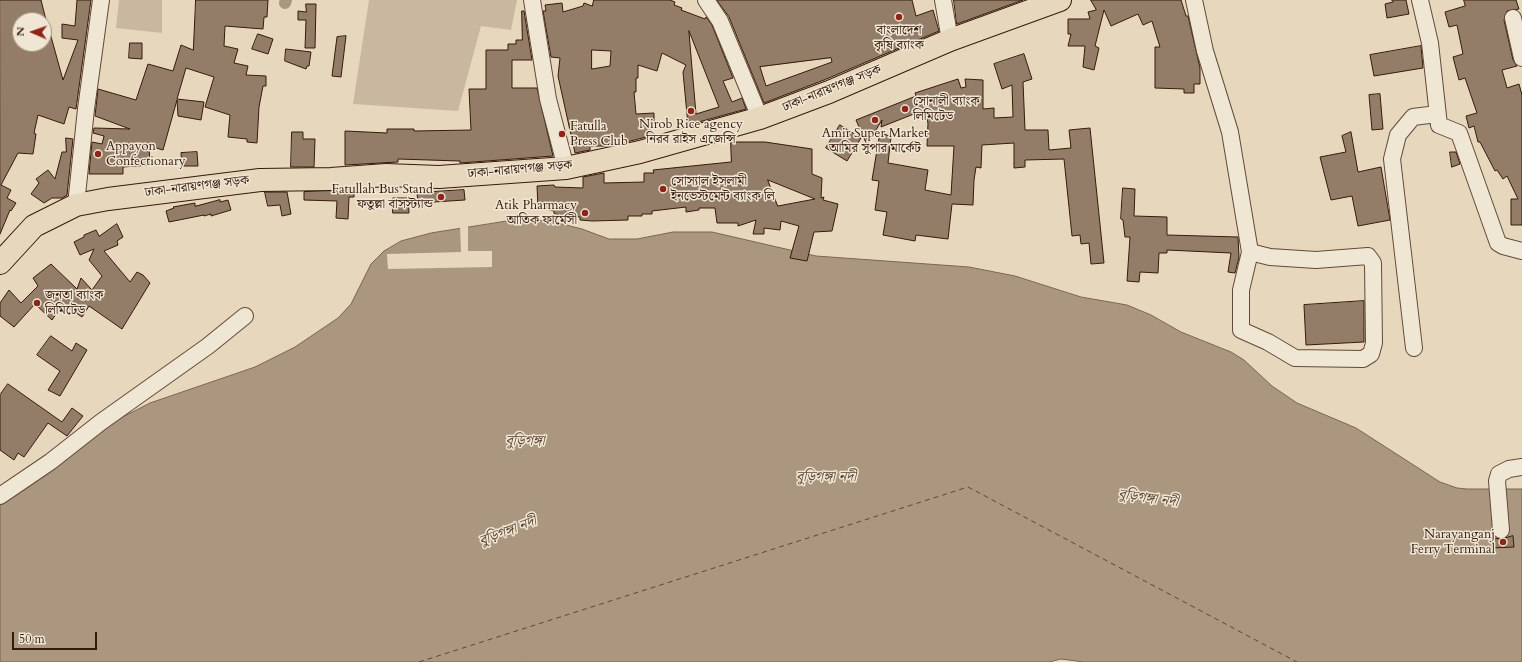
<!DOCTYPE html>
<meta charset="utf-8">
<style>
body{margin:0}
#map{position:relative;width:1522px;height:662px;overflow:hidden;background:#e7d8bd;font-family:Cardo,serif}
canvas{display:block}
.north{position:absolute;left:12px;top:12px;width:40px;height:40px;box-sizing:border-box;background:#efe6d4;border:1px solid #a59484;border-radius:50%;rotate:272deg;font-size:11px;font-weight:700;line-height:16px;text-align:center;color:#371a0b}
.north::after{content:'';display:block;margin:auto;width:14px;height:18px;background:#8f2418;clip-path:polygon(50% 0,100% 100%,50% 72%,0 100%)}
.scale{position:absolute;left:12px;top:632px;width:85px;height:18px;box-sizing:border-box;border:2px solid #371a0b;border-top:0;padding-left:5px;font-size:12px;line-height:14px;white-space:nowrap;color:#371a0b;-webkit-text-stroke:3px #efe6d4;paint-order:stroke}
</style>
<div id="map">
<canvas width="1522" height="662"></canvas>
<div class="north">N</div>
<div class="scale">50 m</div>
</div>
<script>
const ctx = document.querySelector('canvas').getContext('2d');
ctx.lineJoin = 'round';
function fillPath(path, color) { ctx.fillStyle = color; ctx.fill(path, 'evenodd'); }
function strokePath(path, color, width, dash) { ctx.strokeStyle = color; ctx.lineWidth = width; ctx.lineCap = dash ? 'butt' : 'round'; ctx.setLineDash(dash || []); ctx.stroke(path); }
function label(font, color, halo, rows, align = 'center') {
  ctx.font = font + ' Cardo,"Noto Serif Bengali",serif'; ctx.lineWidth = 3; ctx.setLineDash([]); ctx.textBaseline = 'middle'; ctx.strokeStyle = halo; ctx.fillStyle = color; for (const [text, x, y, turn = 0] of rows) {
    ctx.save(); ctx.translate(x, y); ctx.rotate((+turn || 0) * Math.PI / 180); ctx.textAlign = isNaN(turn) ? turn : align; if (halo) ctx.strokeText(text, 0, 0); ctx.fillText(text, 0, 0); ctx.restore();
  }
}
fillPath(new Path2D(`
 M119 0H162V33L116 28Z
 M369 0H517L511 30 481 26 458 111 353 104Z`), '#c9b89f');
const water = new Path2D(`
 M520 219 550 221 582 229 609 239H637L673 232H712L816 256 969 267 1015 276 1081 297 1127 305 1151 315 1181 332 1231 352 1244 360 1272 386 1297 403 1356 428 1440 482 1457 488 1467 489H1522V662H1084L1061 659 1049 662H0V504L115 421 150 403 255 367 295 347 338 318 351 304 371 264 384 251 401 241 431 233Z`);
fillPath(water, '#ab9780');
strokePath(water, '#7d6551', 1);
fillPath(new Path2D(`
 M468 225V251H492V267L388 269 387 254 461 252 460 226Z`), '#e7d8bd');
strokePath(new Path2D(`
 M285 3 286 0`), '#ab9780', 12);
strokePath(new Path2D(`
 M419 662 968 487 1297 662`), '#604634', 1, [5, 4]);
const building = new Path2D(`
 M0 0H41L46 20H20V44H44V22H47L63 80 78 40 62 38V24L75 26 77 0H91L76 109 69 107 64 124 38 115 34 133 36 134 33 154 18 153 1 185 11 190 7 198 16 203 11 211 10 210 0 234Z
 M196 0H268L267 17H264L263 29 225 26 224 46 238 49 234 63 248 66 246 75 266 76V86H263L259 107 257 143 247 142V139L228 137 230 115 205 107 214 77 186 68 177 99 204 102 201 120 178 116 177 100 163 150 149 146 150 165 123 167V174H89L92 142 102 144 104 136 93 133 94 128 130 129 95 116 98 89 136 100 148 64 173 71 181 45 193 50Z
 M594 0H670L675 2 674 5 682 8 681 10 705 19 706 17 712 25 733 78 723 81 732 102 742 98 746 109 688 125 683 72 686 65 662 53 657 71 638 65V78H636V92H634L636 114 654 113V123H650V136L611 146H590V150L575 153 558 76 560 58 551 57 543 11H546L545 5 562 3 563 12 583 6 584 3 592 6ZM689 31 719 107 696 114 692 68ZM592 50 611 51 610 66 592 69Z
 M717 0H912L916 16 933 10 939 31 824 80 764 103 729 17ZM831 58 832 62 766 86 760 67Z
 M954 0H1023L957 24Z
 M1091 0H1181L1186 16H1188L1200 68V84H1194V93H1184V89L1155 88V47H1160L1152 21 1143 25 1138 14 1111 26 1104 10 1095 46 1099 48 1094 70 1083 67 1085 46H1068L1071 34H1068V19H1090L1088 12 1096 10Z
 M1392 0H1406L1409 14 1387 18 1385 4 1393 2Z
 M1464 0H1516L1519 9 1507 11 1504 20 1513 60 1517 66 1502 70 1507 88 1519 84 1522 95V225H1511V199H1518L1507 176 1503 179 1497 170 1495 171 1480 142H1478L1474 126 1469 128 1466 116 1477 113 1465 78 1459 80 1453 57 1463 54 1457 25 1449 27 1445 12 1465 6Z
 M306 4H316L315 48H305L306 20H298V11L306 12Z
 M522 11H524L532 60H512V88H537L553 156 460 163V161L398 159V162L345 165V131L387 133V129H414V131L471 130 469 89H486V50H508V44H516V40H522Z
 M258 34 273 39 268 54 252 49Z
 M346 36 341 77 332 76 337 37Z
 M130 43H142V59L129 58Z
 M1421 46 1423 68 1374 76 1370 55Z
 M286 49 311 52 309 66H307L306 69 285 61Z
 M1024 54 1032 79 1023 82 1025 130H1048L1049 150 1071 148 1069 130 1090 128 1104 263 1091 264 1089 243 1081 244 1080 235 1072 236 1064 159 1025 160V167L1014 168V143L982 145 981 168 976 167 974 180 973 205 952 204 948 239 916 235 915 241 883 235 887 212 875 210 879 181 872 180 880 132 891 137 888 163 928 170 925 190 951 195 954 146H927L928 123 924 110 881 127 882 120 867 145 856 120 916 96 915 93 958 79 961 88 966 87 965 79 983 80V109L994 108V118L1013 117 1012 85 1002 89 994 64Z
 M1380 94 1383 129 1372 130 1369 95Z
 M840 125 861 138 847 161 826 148Z
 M292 132H303V139H315L314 167H291Z
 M1351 132 1358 172 1381 167 1390 220 1358 226 1352 196 1331 200 1320 157 1346 152 1342 136Z
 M66 138 73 139 67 195 62 198H52L44 203 31 194 39 183 36 179 48 170 55 179 62 152H66Z
 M731 142H765L812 149V174L822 178 821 198 824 197 823 200 838 204 832 231 814 232 807 261 790 258 799 226 781 221 780 230 764 228V234H753L756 220 738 226V223H717L715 208H699V210L686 212V207L652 211V214H642V216H628V220L592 221 580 220V217L554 214V211L538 207 537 186 554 185 555 187 583 188V177L604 173V183L644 182V173H654L653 170 731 162ZM768 180 815 199 778 206Z
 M197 152 198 166H182L181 153Z
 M1450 152H1456L1460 164 1452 167Z
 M1123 188 1135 189 1134 216 1167 217V235L1238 237 1239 257 1235 273 1228 272 1231 253 1167 250V253H1159L1158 273 1140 272 1139 282 1127 281 1130 237H1125L1123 220 1121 219Z
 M354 190V197H349L348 219 336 218 337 201 304 200V192Z
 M464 190 465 200 418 203 417 193Z
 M265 192H287L291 214 282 216 280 205 268 206Z
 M393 198H408L409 213H393Z
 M220 200V202L228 200 231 210 211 216V214L204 216V215L169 222 166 211 174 208 173 207 195 203V206Z
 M117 224 123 237 117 241 118 245 104 251 130 282 137 272 143 275 150 283 122 329 89 306 82 317 63 304 52 320 35 304 14 327 0 316V303L9 290 21 303 38 286 33 278 51 264 77 289 81 278 92 290 102 276 89 260 94 249 80 255 74 242 84 237V235L96 230 99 236Z
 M1364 301V342L1306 345 1304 305Z
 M51 336 72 351 76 343 87 350 60 396 48 390 60 371 37 355Z
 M8 384 62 422 72 408 83 416 67 436 48 423 24 457 18 453 14 460 0 450V395Z
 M1513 536 1514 547 1492 548V538L1501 539Z`);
fillPath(building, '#937d68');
strokePath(building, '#371a0b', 1);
const minor = new Path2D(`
 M532 0 548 99 566 168
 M706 0 720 21 760 118
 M943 0 950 40
 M1194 0 1205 51 1230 132 1250 252 1241 290V330L1268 342 1295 358 1363 359 1371 354 1374 343 1373 263 1368 256 1316 260 1270 257 1250 252
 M1420 0 1430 43 1439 125 1459 133 1498 243 1503 246 1522 251
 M1513 18 1522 58
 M76 205 86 109 101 0
 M1414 348 1392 159 1398 135 1413 117 1437 114
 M0 496 50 462 101 422 208 346 245 316
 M1501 530 1497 481 1499 474 1509 469 1522 467`);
const highway = new Path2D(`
 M0 263 34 226 76 205 108 199 260 180 331 179 386 175 439 177 566 168 640 152 760 118 829 92 950 40 1060 0`);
strokePath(minor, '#634a38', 18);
strokePath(highway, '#371a0b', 24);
strokePath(minor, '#efe6d4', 16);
strokePath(highway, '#e7d8bd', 22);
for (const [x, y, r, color] of [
 [899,17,4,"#8f2418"],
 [905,109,4,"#8f2418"],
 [691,111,4,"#8f2418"],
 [875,120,4,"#8f2418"],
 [562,134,4,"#8f2418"],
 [98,154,4,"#8f2418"],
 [663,189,4,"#8f2418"],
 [441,197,4,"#8f2418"],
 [585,213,4,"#8f2418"],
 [37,303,4,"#8f2418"],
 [1503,542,4,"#8f2418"]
]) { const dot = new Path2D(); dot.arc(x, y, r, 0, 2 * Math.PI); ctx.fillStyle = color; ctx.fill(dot); strokePath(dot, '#efe6d4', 1.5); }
label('13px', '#371a0b', '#efe6d4', [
 ["বাংলাদেশ",899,31,"center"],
 ["কৃষি ব্যাংক",899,46,"center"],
 ["সোনালী ব্যাংক",913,102],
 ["লিমিটেড",913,117],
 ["Nirob Rice agency",691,125,"center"],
 ["নিরব রাইস এজেন্সি",691,140,"center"],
 ["Fatulla",570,127],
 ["Press Club",570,142],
 ["Amir Super Market",875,134,"center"],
 ["আমির সুপার মার্কেট",875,149,"center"],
 ["Appayon",106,147],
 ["Confectionary",106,162],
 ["সোস্যাল ইসলামী",671,182],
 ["ইনভেস্টমেন্ট ব্যাংক লি",671,197],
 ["Fatullah Bus Stand",433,190,"right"],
 ["ফতুল্লা বাসস্ট্যান্ড",433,205,"right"],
 ["Atik Pharmacy",577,206,"right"],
 ["আতিক ফার্মেসী",577,221,"right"],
 ["জনতা ব্যাংক",45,296],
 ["লিমিটেড",45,311],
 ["Narayanganj",1495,535,"right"],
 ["Ferry Terminal",1495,550,"right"]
], 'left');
label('13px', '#371a0b', '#efe6d4', [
 ["ঢাকা-নারায়ণগঞ্জ সড়ক",832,89,-22],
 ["ঢাকা-নারায়ণগঞ্জ সড়ক",520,170,-5],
 ["ঢাকা-নারায়ণগঞ্জ সড়ক",197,187,-7]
]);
label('italic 14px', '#604634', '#efe6d4', [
 ["বুড়িগঙ্গা",525,442],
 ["বুড়িগঙ্গা নদী",826,478],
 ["বুড়িগঙ্গা নদী",1148,499,8],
 ["বুড়িগঙ্গা নদী",508,532,-21]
]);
</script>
